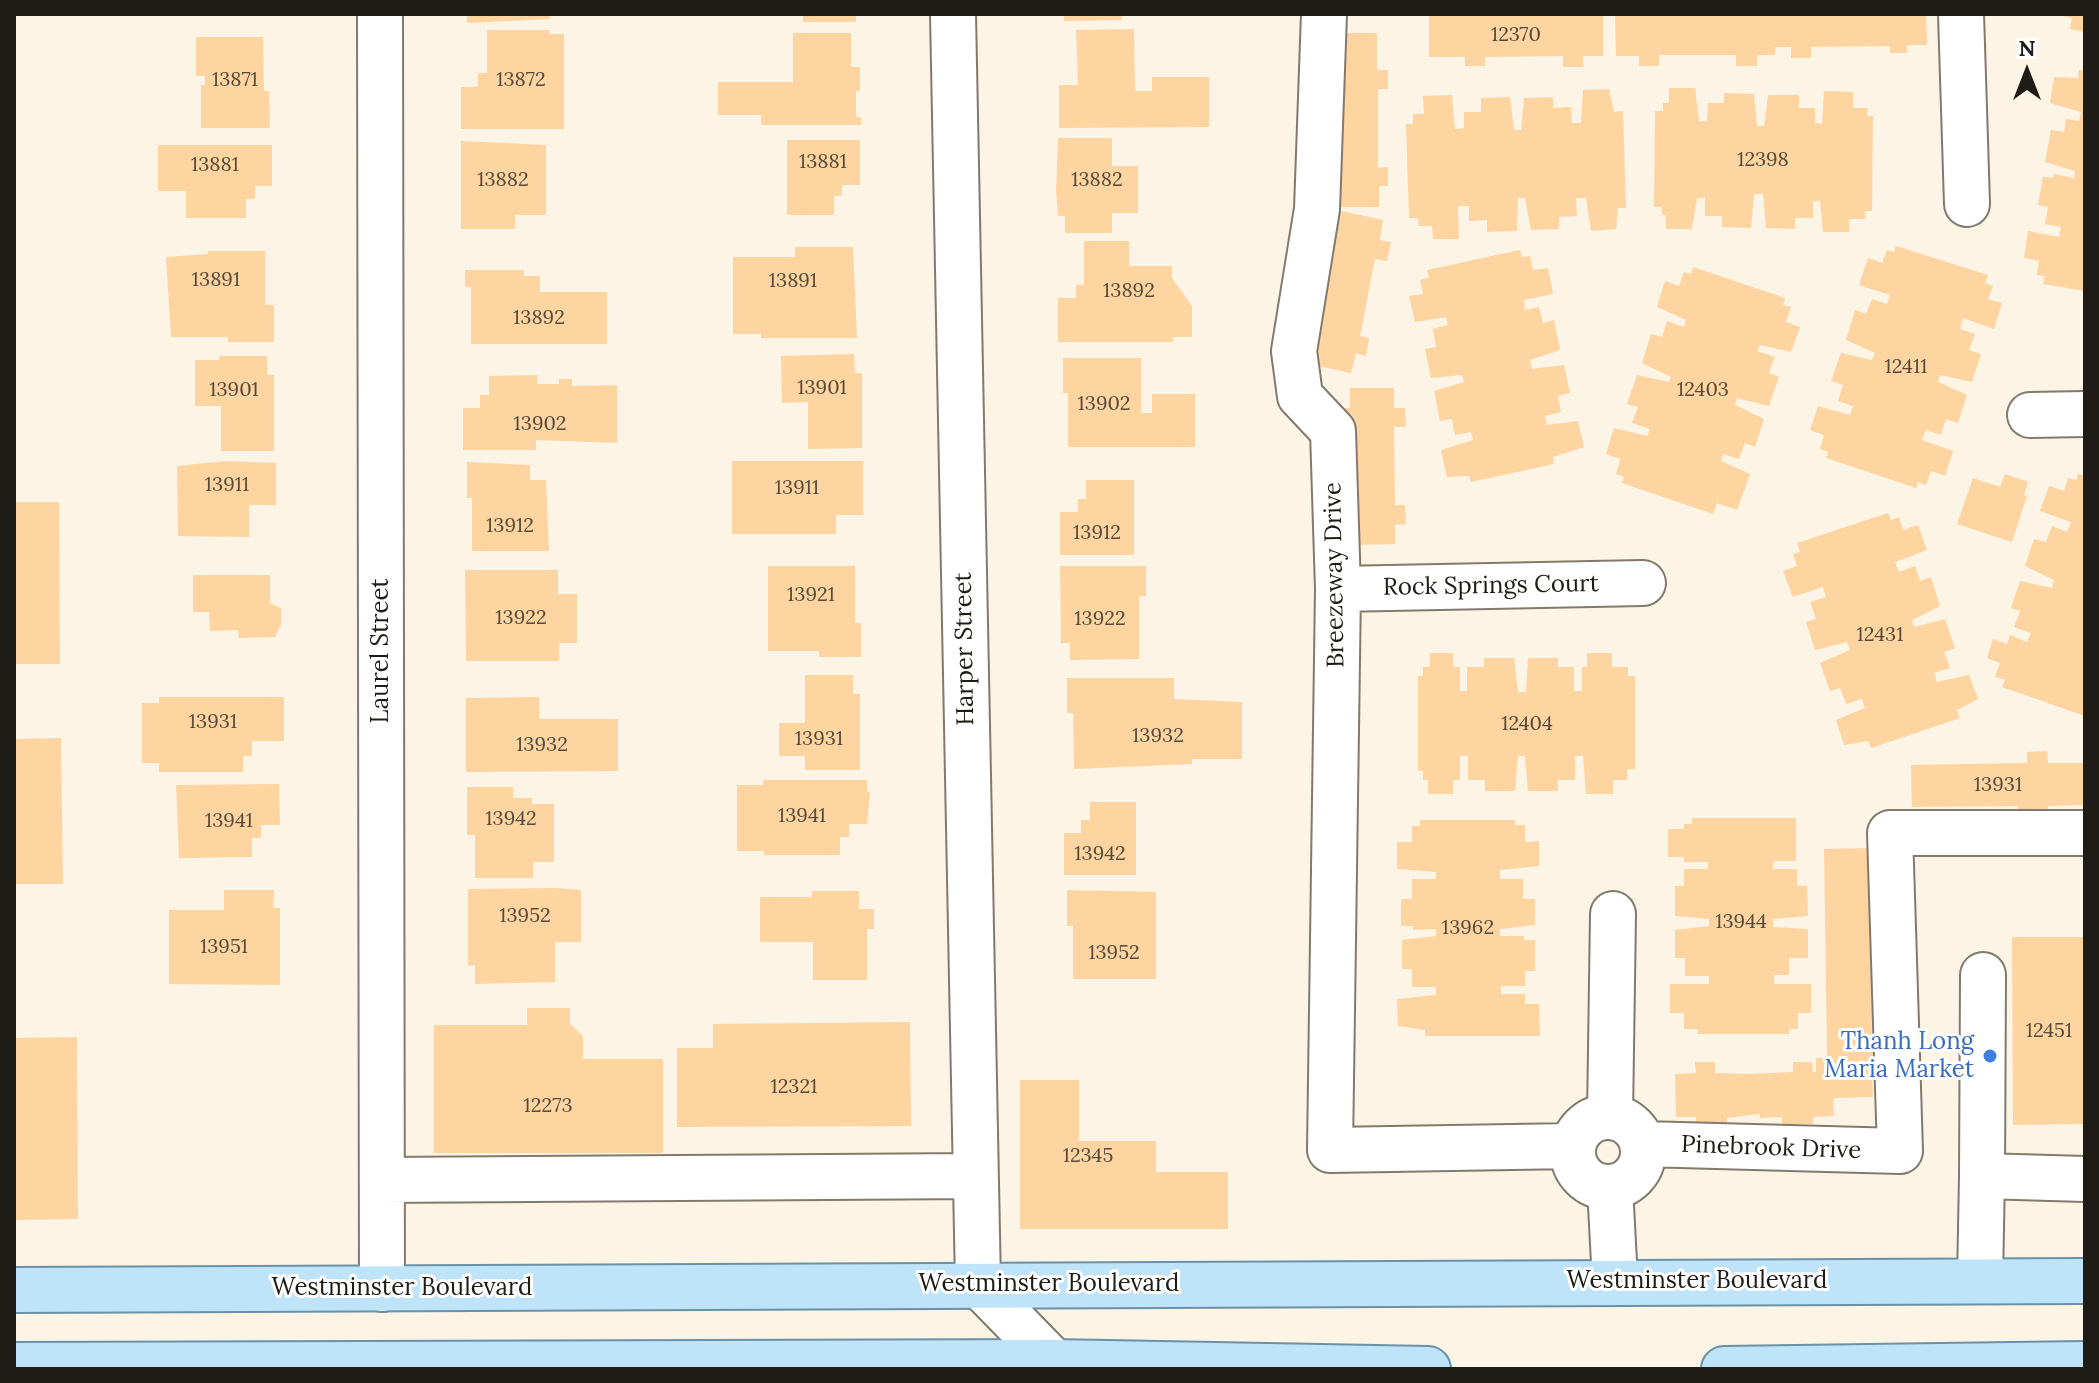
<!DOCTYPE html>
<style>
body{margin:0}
#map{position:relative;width:2099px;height:1383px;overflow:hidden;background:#fcf4e5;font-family:Lora,serif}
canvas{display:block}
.frame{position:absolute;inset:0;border:16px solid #1f1c17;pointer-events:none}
.north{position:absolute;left:1987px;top:32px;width:80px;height:80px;-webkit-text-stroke:6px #fff;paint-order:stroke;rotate:0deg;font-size:22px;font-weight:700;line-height:32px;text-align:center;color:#1f1c17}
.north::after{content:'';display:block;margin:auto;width:28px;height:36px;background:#1f1c17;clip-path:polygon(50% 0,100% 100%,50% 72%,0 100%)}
</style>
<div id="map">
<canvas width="2099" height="1383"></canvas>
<div class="frame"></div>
<div class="north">N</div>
</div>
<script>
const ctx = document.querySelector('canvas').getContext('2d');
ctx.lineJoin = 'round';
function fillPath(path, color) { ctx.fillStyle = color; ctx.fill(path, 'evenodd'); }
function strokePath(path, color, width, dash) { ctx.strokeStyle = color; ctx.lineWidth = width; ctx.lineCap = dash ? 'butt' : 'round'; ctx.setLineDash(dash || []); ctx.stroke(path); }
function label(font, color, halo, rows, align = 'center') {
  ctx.font = font + ' Lora,serif'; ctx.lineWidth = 6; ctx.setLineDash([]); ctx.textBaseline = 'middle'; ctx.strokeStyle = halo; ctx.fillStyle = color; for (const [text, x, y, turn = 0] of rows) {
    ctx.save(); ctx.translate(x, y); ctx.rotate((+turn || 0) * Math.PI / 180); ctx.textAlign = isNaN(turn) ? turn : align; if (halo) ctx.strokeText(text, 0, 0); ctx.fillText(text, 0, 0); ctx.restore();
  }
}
fillPath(new Path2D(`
 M467 14H550V19L467 23Z
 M803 14H856V22H803Z
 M1064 14H1121L1122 20 1064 21Z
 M1429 14H1603V56H1583V67H1563V56L1485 57V66H1465V57H1429Z
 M1615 14H1926L1927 45H1907V53H1890V46L1811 47V58H1791V47H1775V55H1757V66H1736V55H1659V66H1639V56H1616Z
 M2085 14V32L2070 29 2072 18 2058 15Z
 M1134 29 1135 91H1152V77H1209V127L1059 128V85H1078L1076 30Z
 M487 30H549V34H564V129H461V87H478V73H487Z
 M793 33H851V67H860V91H856V117H861V125H761V115H718V82H793Z
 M1333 33H1377V70H1388V89H1378V168L1388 167V186H1379V207H1333Z
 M196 37H263L264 91H269L270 128H201V85H205V76H196Z
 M2079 70 2085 71V291L2043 284 2045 276 2037 275 2039 261 2024 258 2028 231 2059 237 2061 227 2045 224 2048 207 2038 205 2043 177 2053 178 2054 174 2074 178 2075 171 2045 162 2051 130 2064 132 2066 119 2079 121 2081 112 2050 103 2054 77 2078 78Z
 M1669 88H1695L1699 121H1707L1708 103H1724V93L1754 94 1757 126H1764L1768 95H1799V108H1815V123L1822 124 1824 91 1853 92V108H1868L1867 116H1873L1872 211H1865V219H1849V232H1823L1820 201H1813V218H1795V229L1766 228 1763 194H1754L1751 228 1722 227V216H1705V198H1697L1692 229H1666V215H1662V207H1654L1655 111H1663V103H1669Z
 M1609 89 1614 112 1623 111 1626 208H1618L1616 229 1591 231 1586 198H1576L1577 216 1559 217V229L1531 230 1525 198H1518L1517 231 1487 232V220L1469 221V206H1458L1459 239H1433L1432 226H1419L1418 218H1409L1406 124H1413V114H1424L1423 96 1452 95 1455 129 1464 128V112H1481V98L1510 97 1514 130H1521L1524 98 1553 97V108L1571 107 1572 123H1581L1583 90Z
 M1058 138H1112V166H1138V213H1112V233H1065V216H1058L1056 191Z
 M787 140H860V185H842V196H834V215H787Z
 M461 141 546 145V215H515V229H461Z
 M158 145H272V186H255V199H246V218H186V191H158Z
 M1341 211 1383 220 1380 240 1391 242 1387 261 1375 259 1360 336 1369 338 1366 356 1356 353 1351 373 1309 364 1330 229 1337 230Z
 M1084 241H1129V266H1172V278L1192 306V337H1173V342H1058V298H1076V285H1084Z
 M1896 246 1988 275 1985 283 1993 286 1988 299 2002 303 1994 329 1963 318 1960 329 1975 334 1969 350 1981 354 1972 382 1940 375 1938 382 1967 395 1958 423 1946 419 1941 435 1926 430 1922 440 1953 451 1945 476 1931 471 1926 485 1918 482 1916 488 1826 458 1828 452 1820 449 1824 435 1810 430 1818 406 1850 415 1853 406 1838 401 1843 385 1831 381 1841 353 1872 360 1875 353 1846 340 1855 310 1866 314 1872 299 1887 304 1890 295 1859 285 1868 258 1882 263 1887 250 1894 252Z
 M795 247H853L857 338H761V334H733V257H795Z
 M1520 250 1522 257 1530 256 1533 270 1548 268 1553 294 1524 300 1525 310 1539 307 1543 323 1554 320 1560 350 1530 360 1532 369 1564 365 1570 393 1558 396 1561 412 1545 416 1547 425 1578 421 1584 447 1553 457 1554 464 1471 482 1469 476 1447 477 1441 450 1473 440 1471 432 1455 435 1452 419 1440 421 1434 391 1464 382 1462 375 1431 378 1425 349 1436 347 1433 329 1448 325 1446 317 1415 322 1409 296 1423 294 1420 280 1429 278 1427 270Z
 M208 251H265V305H274V342H228V337H171L166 257 208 254Z
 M1693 267 1785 298 1783 305 1791 307 1786 322 1800 327 1791 352 1760 345 1757 351 1775 357 1769 373 1779 377 1769 406 1737 398 1735 405 1764 419 1755 447 1745 443 1739 459 1723 454 1721 461 1750 474 1737 510 1717 503 1713 514 1622 483 1624 477 1616 474 1620 459 1606 454 1614 428 1647 436 1650 429 1632 423 1638 407 1627 404 1637 375 1669 382 1671 377 1642 363 1651 334 1662 337 1667 321 1684 327 1686 320 1657 307 1665 281 1679 286 1684 272 1691 274Z
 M465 270H524V276H540V292H607V344H471V287H465Z
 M854 354 855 373H862V448L808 449V402L782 403 781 356Z
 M219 356H267V375H274V451H221V406H195V360H219Z
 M1063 358H1141V413H1152V394H1195V447H1068V393H1063Z
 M537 375V384H559V379H572V386L617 385V443L536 440V450H463V408H480V395H489V376Z
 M1350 388H1394V408H1405L1406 427H1394L1395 505H1405L1406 524 1395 525V544L1351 545 1343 408H1350Z
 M225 461 276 463V505H249V537L178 536 177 466Z
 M732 461H863V515H836V534H732Z
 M467 462 530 465V480H546L549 551H472V498H467Z
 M2005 474 2028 482 2024 495 2027 496 2012 542 1957 524 1973 478 2000 487Z
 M2078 474 2085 476V716L2002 687 2005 680 1995 677 2000 663 1987 658 1993 639 2007 644 2010 635 2027 642 2031 633 2014 627 2020 611 2011 608 2020 581 2052 588 2054 580 2025 566 2034 539 2046 542 2052 526 2067 532 2071 522 2040 511 2049 486 2064 491 2068 478 2076 480Z
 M1086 480H1134V555H1060V512H1078V499H1086Z
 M14 502H59L60 664H14Z
 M1888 513 1891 520 1899 517 1903 530 1918 525 1927 550 1895 562 1899 572 1915 566 1920 581 1931 577 1940 606 1912 620 1914 627 1945 619 1955 648 1944 652 1950 668 1934 673 1937 682 1969 675 1978 699 1957 710 1960 718 1871 748 1868 741 1844 745 1836 720 1865 708 1862 699 1846 704 1840 688 1830 691 1820 663 1850 650 1847 642 1815 650 1806 622 1816 619 1810 602 1826 597 1823 587 1793 597 1783 571 1797 566 1793 554 1800 552 1797 543Z
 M768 566H855V623H861V657H819V651H768Z
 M1060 566H1146V596H1139V659L1070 660V643H1061Z
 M465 570H558V594H577V643H559V661H466Z
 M193 575H270V603L281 608V624L275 637 239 638 238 630 210 631 209 612H193Z
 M1430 653H1453V667H1460V691H1467V667H1484V658H1514L1518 692H1526L1528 658H1558V667H1574V691H1582V667H1587V653H1612V667H1628V676H1635V769H1627V780H1613V794H1586L1583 756H1575V780H1558V791H1528L1525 756H1518L1515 791H1485V780H1468V756H1460V780H1453V794H1428V780H1423V771H1418V676H1423V667H1430Z
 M805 675H853V694H860V770H805V756H779V723H805Z
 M1067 678H1174V699L1242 702V759H1192V764L1074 769 1073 713H1067Z
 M159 697H284V741H252V756H243V772H159V763H142V703H159Z
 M539 697V719H618V771L466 772V698Z
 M61 738 63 884H14V739Z
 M2047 751 2048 763H2085V805L2048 806V813H2018V806L1912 807 1911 765 2027 763V752Z
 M763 780H867V792H870L867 824H849V837H840V855H764V851H737V785H763Z
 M279 784 280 825H261V838H252V857L179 858 176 785Z
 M467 787H513V798H532V804H554V862H533V878H475V835H467Z
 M1090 802H1136V875H1064V833H1081V820H1090Z
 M1692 818H1796V861H1773V869H1797V886H1807L1808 916 1773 919V927L1808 929V958H1789V975H1774V984H1811V1013H1798V1029H1789V1034H1698V1029H1684V1013H1670V984H1709V976H1685V958H1675V930L1709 926V919L1675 916V886H1684V869H1708V862H1684V857H1668V829H1684V824H1692Z
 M1420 820H1515V825H1525V842L1539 841V866L1500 870V879H1523V899H1535V925L1500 929V936H1524V940H1535V971H1525V986H1501V994H1525V1004H1539L1540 1036H1425V1030L1398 1026 1397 999 1436 995V987H1412V969H1402V940L1436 936V929L1413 930V926H1401V899H1412V879H1436V872L1397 869V842H1412V826H1420Z
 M1869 848 1872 1047 1879 1046V1077H1872L1873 1097 1833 1098 1834 1116 1813 1117V1124H1782V1117L1760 1118V1114L1727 1118V1125L1696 1126V1117H1676L1675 1074 1696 1073 1695 1062H1715V1073L1749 1074 1793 1072V1062H1812L1813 1072H1816V1058H1827L1824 849Z
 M554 888 581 890V942H555V982L475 984V965L468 966V889Z
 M224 890H274L273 908H280V985L169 984V910H224Z
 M1067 890 1156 892V979H1073V926H1067Z
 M812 891H859V909H874V929H867V980H813V942H760V897H812Z
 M2012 937H2085V1124L2013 1125Z
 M527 1008H570V1024L583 1036V1059H663V1153H434V1025H527Z
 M910 1022 911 1126 677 1127V1048H713V1024Z
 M77 1037 78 1219 14 1220V1038Z
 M1020 1080H1079V1141H1156V1172H1228V1229H1020Z`), '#fed4a1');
const minor = new Path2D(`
 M380 14 382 1289
 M953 14 978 1284 1054 1362V1369
 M1324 14 1317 209 1294 351 1300 396 1333 431 1338 589 1330 1150 1573 1146
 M1961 14 1967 204
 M2030 415 2085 414
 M1338 589 1643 583
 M1573 1152a35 35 0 1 1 70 0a35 35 0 1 1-70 0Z
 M1610 1117 1613 914
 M1643 1144 1900 1151 1890 833H2085
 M1982 1176 1983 975
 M382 1180 975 1176
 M1610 1187 1615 1281
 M1980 1280 1982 1176 2085 1179`);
const major = new Path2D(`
 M14 1290 2085 1281
 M14 1365 1054 1362 1428 1369
 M1724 1369 2085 1364`);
strokePath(minor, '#827a6d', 48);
strokePath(major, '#6b91a6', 48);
strokePath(minor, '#fff', 44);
strokePath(major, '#bfe3f8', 44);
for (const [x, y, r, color] of [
 [1990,1056,8,"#3f7fe0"]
]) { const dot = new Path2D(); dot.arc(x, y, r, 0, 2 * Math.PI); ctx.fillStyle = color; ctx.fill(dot); strokePath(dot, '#fff', 3); }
label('20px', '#574a3a', null, [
 ["12370",1516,35],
 ["13871",235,80],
 ["13872",521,80],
 ["12398",1763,160],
 ["13881",823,162],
 ["13881",215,165],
 ["13882",503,180],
 ["13882",1097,180],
 ["13891",216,280],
 ["13891",793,281],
 ["13892",1129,291],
 ["13892",539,318],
 ["12411",1906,367],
 ["13901",822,388],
 ["13901",234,390],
 ["12403",1703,390],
 ["13902",1104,404],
 ["13902",540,424],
 ["13911",227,485],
 ["13911",797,488],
 ["13912",510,526],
 ["13912",1097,533],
 ["13921",811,595],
 ["13922",521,618],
 ["13922",1100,619],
 ["12431",1880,635],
 ["13931",213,722],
 ["12404",1527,724],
 ["13932",1158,736],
 ["13931",819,739],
 ["13932",542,745],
 ["13931",1998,785],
 ["13941",802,816],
 ["13942",511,819],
 ["13941",229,821],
 ["13942",1100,854],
 ["13952",525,916],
 ["13944",1741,922],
 ["13962",1468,928],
 ["13951",224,947],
 ["13952",1114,953],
 ["12451",2049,1031],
 ["12321",794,1087],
 ["12273",548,1106],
 ["12345",1088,1156]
]);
label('24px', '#1f1c17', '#fff', [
 ["Breezeway Drive",1335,575,-91],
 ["Rock Springs Court",1491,586,-1],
 ["Harper Street",965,649,-91],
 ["Laurel Street",381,651,-90],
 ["Pinebrook Drive",1771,1148,2],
 ["Westminster Boulevard",1697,1281],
 ["Westminster Boulevard",1049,1284],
 ["Westminster Boulevard",402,1288]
]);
label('24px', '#366cbe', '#fff', [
 ["Thanh Long",1974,1042],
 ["Maria Market",1974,1070]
], 'right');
</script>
